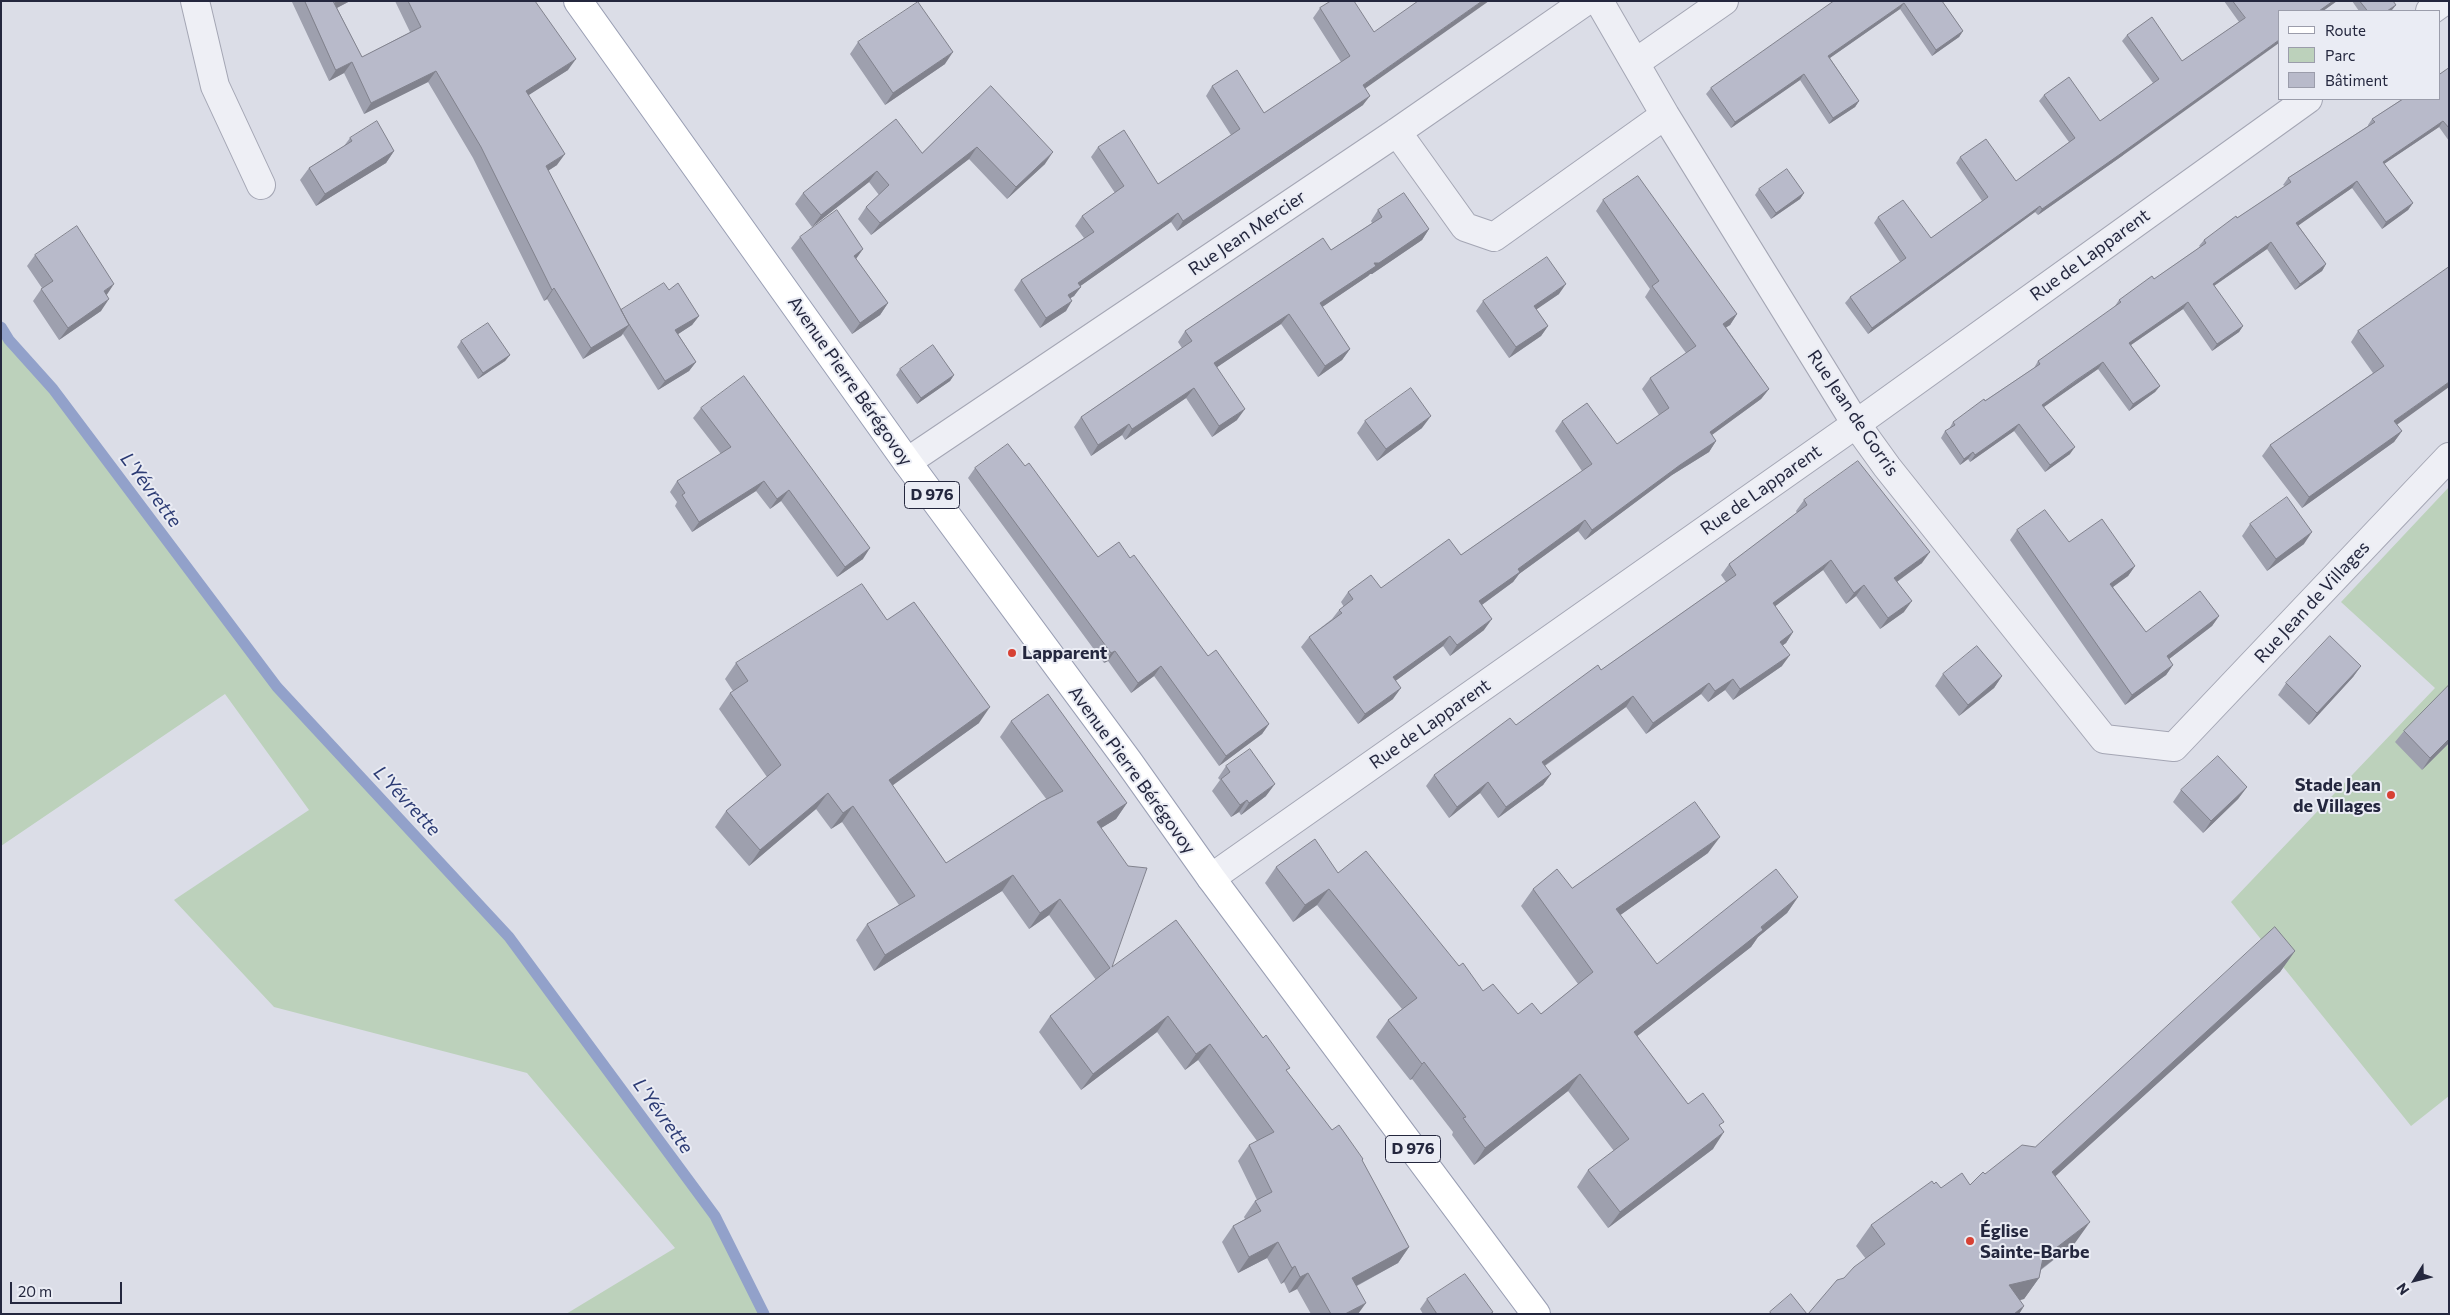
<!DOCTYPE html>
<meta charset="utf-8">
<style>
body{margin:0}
#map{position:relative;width:2450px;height:1315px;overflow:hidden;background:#dbdde7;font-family:Commissioner,sans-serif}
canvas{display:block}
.frame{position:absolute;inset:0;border:2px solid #24273e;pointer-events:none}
.legend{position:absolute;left:2278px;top:10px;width:162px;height:90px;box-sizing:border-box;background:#eaecf4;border:1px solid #9b9dab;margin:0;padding:6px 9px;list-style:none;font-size:15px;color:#24273e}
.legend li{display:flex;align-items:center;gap:10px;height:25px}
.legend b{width:25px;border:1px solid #9b9dab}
.north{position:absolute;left:2390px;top:1255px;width:50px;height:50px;-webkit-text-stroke:4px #eaecf4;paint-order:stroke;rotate:234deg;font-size:14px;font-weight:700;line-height:20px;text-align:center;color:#24273e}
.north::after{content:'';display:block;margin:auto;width:18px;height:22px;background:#24273e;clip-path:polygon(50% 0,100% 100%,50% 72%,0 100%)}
.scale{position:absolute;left:10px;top:1282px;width:112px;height:22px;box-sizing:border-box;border:2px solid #24273e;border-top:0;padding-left:6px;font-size:15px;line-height:18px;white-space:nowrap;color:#24273e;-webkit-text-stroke:4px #eaecf4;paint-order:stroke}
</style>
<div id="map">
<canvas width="2450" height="1315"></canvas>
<div class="frame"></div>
<ul class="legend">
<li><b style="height:6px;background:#fff"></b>Route</li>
<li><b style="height:14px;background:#bcd1bb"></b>Parc</li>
<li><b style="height:14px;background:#b8baca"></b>Bâtiment</li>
</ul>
<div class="north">N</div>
<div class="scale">20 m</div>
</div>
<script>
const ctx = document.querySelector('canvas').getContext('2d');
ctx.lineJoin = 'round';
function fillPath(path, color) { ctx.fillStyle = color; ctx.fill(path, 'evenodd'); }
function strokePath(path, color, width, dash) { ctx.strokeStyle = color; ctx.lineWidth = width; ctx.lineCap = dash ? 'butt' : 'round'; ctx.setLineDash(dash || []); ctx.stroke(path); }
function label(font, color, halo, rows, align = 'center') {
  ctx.font = font + ' Commissioner,sans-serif'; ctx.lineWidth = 4; ctx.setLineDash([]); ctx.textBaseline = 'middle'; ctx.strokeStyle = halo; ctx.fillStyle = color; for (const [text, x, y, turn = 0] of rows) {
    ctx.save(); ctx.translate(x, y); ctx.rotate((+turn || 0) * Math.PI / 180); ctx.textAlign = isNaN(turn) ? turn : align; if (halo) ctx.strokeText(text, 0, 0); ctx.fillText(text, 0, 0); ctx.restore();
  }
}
fillPath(new Path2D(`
 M1 327 9 340 53 389 277 687 509 937 715 1216 764 1314H566L675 1248 527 1073 274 1007 174 900 309 810 225 694 1 846Z
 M2449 487V1096L2411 1126 2231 902 2435 688 2341 602Z`), '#bcd1bb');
strokePath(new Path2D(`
 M1 327 9 340 53 389 277 687 509 937 715 1216 764 1314`), '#92a1ca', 11);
const minor = new Path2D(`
 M195 1 215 86 261 185
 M1599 1 1665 115 1856 424 1887 467 2104 739 2174 747 2449 457
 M2430 11 2444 1
 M1635 63 1724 1
 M1397 132 1465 227 1494 237 1665 115
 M907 462 1397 132 1586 1
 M1211 878 1856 424 2308 99`);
const major = new Path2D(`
 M578 1 907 462 1128 761 1211 878 1536 1314`);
strokePath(minor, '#a4a6b4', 30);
strokePath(major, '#999eb3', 30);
strokePath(minor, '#eeeff5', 28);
strokePath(major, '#fff', 28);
fillPath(new Path2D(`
 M350 1 337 8 362 57 410 32 395 1H535L568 70 528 95 557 165 548 171 621 310 669 290 699 316 692 325 678 334 696 362 689 371 658 390 623 334 621 336 583 359 547 299 544 301 473 158 428 82 364 114 344 73 329 81 292 2Z
 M1331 1 1365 88 1363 105 1177 231 1171 222 1080 286 1074 296 1070 298 1066 311 1040 328 1014 290 1021 280 1084 238 1075 226 1082 216 1115 193 1091 157 1098 147 1158 184 1231 135 1206 96 1212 86 1264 113 1341 62 1313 18 1320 8Z
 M1834 1H1942L1963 31 1959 37 1932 56 1900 9 1830 58 1859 101 1855 107 1829 124 1800 80 1731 128 1706 94 1711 88Z
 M2224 1H2337L2323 11H2279L2122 156 2038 215 2035 212 1868 334 1845 303 1850 297 1900 262 1874 223 1878 217 1931 238 1982 201 1956 163 1960 157 2016 181 2069 142 2039 101 2044 95 2100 121 2153 83 2122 41 2127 35 2182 61 2239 22Z
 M2352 1H2393L2396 5 2391 11H2359Z
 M858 42 945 64 885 105 850 54Z
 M2449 68V141L2439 127 2384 164 2413 203 2408 210 2382 229 2352 188 2298 225 2326 264 2322 271 2295 290 2267 249 2214 286 2243 326 2239 332 2212 351 2183 309 2131 345 2160 386 2155 392 2129 411 2098 369 2044 407 2070 454 2045 472 2014 431 1970 462 1968 459 1960 465 1941 438 1945 431 1949 429 1953 422 2034 368 2038 361 2115 307V306L2119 300 2154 279 2200 247 2199 246 2204 240 2285 186 2283 185 2288 178 2368 126V125L2372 119Z
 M991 86 1045 164 1007 199 969 159 871 235 858 219 866 207 879 195 869 182 812 227 795 204 803 193 922 153Z
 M350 138 394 151 386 163 316 206 300 180 309 168 344 146Z
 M1759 189 1804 193 1800 199 1771 219 1755 195Z
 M1603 200 1737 314 1730 325 1726 327 1769 389 1761 399 1712 435 1716 441 1709 452 1672 475 1585 540 1578 531 1519 574 1513 582 1482 605 1484 630 1450 656 1443 646 1395 681 1393 699 1358 724 1301 647 1309 637 1332 619 1339 610 1344 607 1341 602 1348 592 1381 588 1461 555 1582 471 1555 431 1562 421 1617 444 1659 415 1642 389 1650 378 1686 353 1645 297 1650 289 1596 211Z
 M1378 210 1429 229 1422 240 1372 274H1370L1368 276 1322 307 1350 349 1342 360 1318 377 1281 324 1217 367 1237 420 1212 437 1186 398 1125 440 1122 435 1091 456 1074 427 1081 417 1182 348 1178 342 1185 331 1331 250 1372 223 1371 221Z
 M800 237 863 249 856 259 888 303 880 315 852 334 791 248Z
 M35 255 106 295 101 311 59 340 33 301 42 288 27 266Z
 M2449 267 2397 425 2402 431 2394 442 2302 508 2262 456 2270 445 2373 373 2351 342 2358 331Z
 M1559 294 1536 309 1548 326 1541 336 1509 358 1476 311 1483 301Z
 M461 341 510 355 505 361 478 379 457 347Z
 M900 369 954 375 950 381 917 404 896 375Z
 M701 408 863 559 837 577 781 501 770 509 756 491 692 532 675 506 677 502 670 492 677 481 721 454 693 418Z
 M1365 421 1422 428 1377 461 1357 433Z
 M1025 466 1098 557 1130 558 1208 656 1269 724 1262 734 1219 766 1154 676 1131 693 1108 661 1104 663 968 478 975 468Z
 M1804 500 1922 563 1897 582 1904 612 1880 629 1856 596 1846 604 1823 570 1775 606 1793 632 1786 643 1783 645 1782 666 1733 700 1725 690 1708 702 1701 694 1646 734 1626 707 1545 766 1551 774 1543 785 1498 818 1480 793 1449 818 1426 786 1434 775 1516 725 1601 670 1726 582 1721 575 1729 564 1797 513 1796 511Z
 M2250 524 2304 544 2267 571 2242 536Z
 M2017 530 2069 542 2135 566 2128 576 2113 587 2146 632 2219 616 2212 626 2169 659 2173 665 2166 675 2125 705 2010 540Z
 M887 620 979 723 892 785 946 863 1047 800 1000 737 1011 721 1127 803 1116 819 1101 828 1112 967 1287 1072 1332 1130 1363 1159 1362 1160 1409 1247 1398 1263 1357 1286 1358 1314H1311L1297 1289 1289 1293 1284 1282 1281 1284 1267 1258 1238 1273 1222 1242 1233 1226 1245 1219 1244 1217 1255 1201 1257 1200 1238 1161 1249 1145 1257 1141 1198 1060 1185 1070 1157 1032 1081 1090 1039 1032 1050 1016 1096 980 1049 915 1029 929 1002 891 874 971 856 940 867 924 899 905 842 822 831 829 816 809 749 866 715 827 726 811 767 777 719 709 730 693 733 691 725 679 736 663Z
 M2361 666 2353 677 2309 725 2278 695 2286 683Z
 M1943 674 2002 676 1994 688 1959 716 1935 686Z
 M2404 731 2449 743 2422 770 2395 742Z
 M1226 766 1266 796 1241 815 1239 812 1231 817 1212 791 1220 780 1218 778Z
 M2247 787 2238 799 2203 833 2173 802 2181 790Z
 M1708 853 1620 915 1657 964 1798 897 1787 913 1758 937 1751 947 1637 1036 1688 1104 1720 1126 1713 1149 1608 1228 1577 1187 1588 1170 1614 1151 1568 1091 1474 1165 1452 1135 1453 1132 1412 1079 1410 1080 1376 1037 1388 1020 1402 1009 1317 905 1293 922 1265 883 1276 867 1338 873 1459 966 1483 991 1518 1014H1541L1578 984 1521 906 1533 889 1572 888Z
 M2295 951 2280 972 2055 1176 2075 1243 2041 1270 2039 1278 2024 1299 2019 1300 2024 1306 2019 1314H1808L1844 1278 1866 1259 1856 1246 1871 1225 1934 1184 1941 1188 1970 1185 1985 1174 2035 1147Z
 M1427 1299 1492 1314H1423L1420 1309Z`), '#9ea0ae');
fillPath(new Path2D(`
 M336 1H350L329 12Z
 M1482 1H1489L1356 95 1363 85Z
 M2333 1H2337L2323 11H2319Z
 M1904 3 1900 9 1824 62 1828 56Z
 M2396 5 2391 11H2387Z
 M1963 31 1959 37 1932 56 1936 50Z
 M2279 40V43L2122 156 2038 215 2042 209Z
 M953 52 945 64 885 105 893 93Z
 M576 59 568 70 518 102 526 91Z
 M352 62 344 73 329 81 336 70Z
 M436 71 428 82 364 114 371 103Z
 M1804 74 1800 80 1731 128 1735 122Z
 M1370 96 1363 105 1177 231 1183 221Z
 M1859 101 1855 107 1829 124 1833 118Z
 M2443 121 2439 127 2378 168 2383 162Z
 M977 147 969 159 871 235 880 223Z
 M394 151 386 163 316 206 325 194Z
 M1053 152 1045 164 1007 199 1016 187Z
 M565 154 557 165 538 177 546 166Z
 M877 171 869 182 812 227 821 215Z
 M2357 181 2352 188 2292 230 2296 223Z
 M1804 193 1800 199 1771 219 1776 213Z
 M2413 203 2408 210 2382 229 2386 222Z
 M2040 206 2035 212 1868 334 1872 328Z
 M1178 213 1171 222 1072 292 1081 287 1074 296 1061 304 1068 295 1078 283Z
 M1429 229 1422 240 1372 274H1370L1368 276 1312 314 1320 303 1374 263Z
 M2271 242 2267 249 2208 290 2213 284Z
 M863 249 855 260 854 256Z
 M2326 264 2322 271 2295 290 2300 284Z
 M114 284 106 296 104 291Z
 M1566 284 1559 294 1527 316 1534 306Z
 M554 288 547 299 544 301 552 290Z
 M109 299 101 311 59 340 68 328Z
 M1072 301 1066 311 1040 328 1046 318Z
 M2188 302 2183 309 2125 349 2129 343Z
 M888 303 880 315 852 334 860 323Z
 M1289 314 1281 324 1207 374 1214 363Z
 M1737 314 1730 325 1716 334 1723 324Z
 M699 316 692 325 669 340 675 330Z
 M629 325 621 336 583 359 591 348Z
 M1548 326 1541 336 1509 358 1516 347Z
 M2243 326 2239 332 2212 351 2217 344Z
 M1350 349 1342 360 1318 377 1325 366Z
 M510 355 505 361 478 379 483 373Z
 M696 362 689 371 658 390 665 381Z
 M2103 362 2098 369 2038 411 2042 405Z
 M954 375 950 381 917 404 921 398Z
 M2449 382V387L2387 432 2394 421Z
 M2160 386 2155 392 2129 411 2133 404Z
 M1194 388 1186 398 1125 440 1132 429Z
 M1769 389 1761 399 1702 442 1710 432Z
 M1245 409 1237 420 1212 437 1219 426Z
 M1431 416 1422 428 1377 461 1386 449Z
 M1129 424 1122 435 1091 456 1098 445Z
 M2019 424 2014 431 1970 462 1975 455Z
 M2402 431 2394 442 2302 508 2309 497Z
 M1716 441 1709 452 1672 475 1585 540 1592 530 1680 465Z
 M2075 447 2070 454 2045 472 2050 465Z
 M1973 452 1968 459 1960 465 1964 459Z
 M764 481 756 491 692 532 699 522Z
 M789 490 781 501 770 509 777 499Z
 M1585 520 1578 531 1519 574 1513 582 1472 612 1479 601 1518 569Z
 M2312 532 2304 544 2267 571 2276 559Z
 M870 548 863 559 837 577 845 567Z
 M1930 552 1922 563 1887 589 1894 578Z
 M1831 560 1823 570 1765 614 1773 603Z
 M2135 566 2128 576 2103 594 2110 584Z
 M1864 585 1856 596 1846 604 1854 593Z
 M1912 601 1904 612 1880 629 1888 618Z
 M2219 616 2212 626 2160 666 2167 656Z
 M1492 619 1484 630 1450 656 1457 645Z
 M1793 632 1786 643 1772 653 1780 642Z
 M1450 636 1443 646 1386 688 1393 677Z
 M1115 651 1108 661 1104 663 1111 653Z
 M1790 655 1782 666 1733 700 1740 689Z
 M2173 665 2166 675 2125 705 2132 695Z
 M1161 666 1154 676 1131 693 1138 683Z
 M2361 666 2353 677 2309 725 2317 713Z
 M2002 676 1994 688 1959 716 1968 705Z
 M1733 679 1725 690 1708 702 1715 691Z
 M1709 683 1701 694 1646 734 1653 723Z
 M1401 688 1393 699 1358 724 1365 714Z
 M1633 696 1626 707 1534 773 1542 762Z
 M990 707 979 723 878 796 889 780Z
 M1269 724 1262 734 1219 766 1226 756Z
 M2449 739V743L2422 770 2430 758Z
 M1551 774 1543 785 1498 818 1506 807Z
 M1488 782 1480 793 1449 818 1457 807Z
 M1275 784 1266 796 1241 815 1249 803Z
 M2247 787 2238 799 2203 833 2211 821Z
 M828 793 816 809 749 866 760 850Z
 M1247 800 1239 812 1231 817 1240 805Z
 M1127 803 1116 819 1085 838 1097 822Z
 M853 806 842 822 831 829 843 813Z
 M1720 837 1708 853 1605 926 1616 909Z
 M1013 875 1002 891 874 971 885 955Z
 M1329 889 1317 905 1293 922 1305 905Z
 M1798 897 1787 913 1758 937 1751 947 1622 1048 1634 1032Z
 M1060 899 1049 915 1029 929 1040 913Z
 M2295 951 2280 972 2037 1193 2052 1172Z
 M1168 1016 1157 1032 1081 1090 1093 1074Z
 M1210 1044 1198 1060 1185 1070 1196 1054Z
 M1424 1062 1412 1079 1410 1080 1422 1064Z
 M1580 1074 1568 1091 1474 1165 1485 1148Z
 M1724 1132 1713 1149 1608 1228 1620 1212Z
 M2090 1222 2075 1243 2028 1279 2043 1258Z
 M1278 1242 1267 1258 1238 1273 1249 1257Z
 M1409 1247 1398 1263 1341 1294 1352 1278Z
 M1295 1266 1284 1282 1281 1284 1292 1268Z
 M1308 1273 1297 1289 1289 1293 1300 1277Z
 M2039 1278 2024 1299 1994 1307 2009 1285Z
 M1366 1303 1358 1314H1345Z
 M2024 1306 2019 1314H2014Z`), '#81828d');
const building = new Path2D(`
 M305 1H333L362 57 421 27 408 1H535L576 59 526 91 565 154 546 166 629 325 591 348 554 288 552 290 481 147 436 71 371 103 352 62 336 70Z
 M1331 1H1354L1374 32 1418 1H1482L1363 85 1370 96 1183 221 1178 213 1078 283 1081 287 1068 295 1072 301 1046 318 1021 280 1094 232 1082 216 1124 186 1098 147 1124 130 1158 184 1240 129 1212 86 1237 70 1264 113 1350 56 1320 8Z
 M1834 1H1942L1963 31 1936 50 1904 3 1828 56 1859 101 1833 118 1804 74 1735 122 1711 88Z
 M2233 1H2333L2319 11H2279V40L2126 150 2042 209 2040 206 1872 328 1850 297 1906 258 1878 217 1903 200 1931 238 1988 197 1960 157 1986 139 2016 181 2075 138 2044 95 2069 77 2100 121 2159 79 2127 35 2152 17 2182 61 2245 18Z
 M2360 1H2393L2396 5 2387 11H2368Z
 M918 2 953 52 893 93 858 42Z
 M2449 68V128L2443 121 2383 162 2413 203 2386 222 2357 181 2296 223 2326 264 2300 284 2271 242 2213 284 2243 326 2217 344 2188 302 2129 343 2160 386 2133 404 2103 362 2075 381 2042 405 2075 447 2050 465 2019 424 1975 455 1973 452 1964 459 1945 431 1955 425 1953 422 1984 399 1985 401 2040 364 2038 361 2121 302 2119 300 2152 276 2154 279 2206 243 2204 240 2236 216 2237 218 2291 182 2288 178 2375 122 2372 119 2403 99H2439V75Z
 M991 86 1053 152 1016 187 977 147 880 223 866 207 889 185 877 171 821 215 803 193 896 119 922 153Z
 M377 121 394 151 325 194 309 168 352 141 350 138Z
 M1787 169 1804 193 1776 213 1759 189Z
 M1638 176 1737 314 1723 324 1769 389 1710 432 1716 441 1680 465 1592 530 1585 520 1518 569 1520 572 1479 601 1492 619 1457 645 1450 636 1393 677 1401 688 1365 714 1309 637 1342 613 1339 610 1353 599 1348 592 1371 575 1381 588 1449 539 1461 555 1592 464 1562 421 1587 403 1617 444 1669 408 1650 378 1696 346 1652 286 1659 281 1603 200Z
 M1404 193 1429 229 1379 263H1374L1376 266 1320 303 1350 349 1325 366 1289 314 1214 363 1245 409 1219 426 1194 388 1132 429 1129 424 1098 445 1081 417 1192 341 1185 331 1323 238 1331 250 1382 217 1378 210Z
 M837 210 863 249 854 256 888 303 860 323 800 237Z
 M77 226 114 284 104 291 109 299 68 328 41 289 53 281 35 255Z
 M1547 257 1566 284 1534 306 1548 326 1516 347 1483 301Z
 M2449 267V382L2394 421 2402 431 2309 497 2270 445 2384 366 2358 331Z
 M664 283 669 290 678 283 699 316 675 330 696 362 665 381 627 321 621 310Z
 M488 323 510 355 483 373 461 341Z
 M933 345 954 375 921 398 900 369Z
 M744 376 870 548 845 567 789 490 777 499 764 481 699 522 682 495 685 493 677 481 731 447 701 408Z
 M1411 388 1431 416 1386 449 1365 421Z
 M1008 444 1025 466 1029 463 1098 557 1119 542 1130 558 1134 555 1208 656 1216 650 1269 724 1226 756 1161 666 1138 683 1115 651 1111 653 975 468Z
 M1858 461 1930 552 1894 578 1912 601 1888 618 1864 585 1854 593 1831 560 1773 603 1793 632 1780 642 1790 655 1740 689 1733 679 1715 691 1709 683 1653 723 1633 696 1542 762 1551 774 1506 807 1488 782 1457 807 1434 775 1510 718 1516 725 1598 665 1601 670 1736 575 1729 564 1807 505 1804 500Z
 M2287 497 2312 532 2276 559 2250 524Z
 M2045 510 2069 542 2102 519 2135 566 2110 584 2146 632 2200 591 2219 616 2167 656 2173 665 2132 695 2017 530Z
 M862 584 887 620 914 602 990 707 889 780 946 863 1041 802 1063 791 1011 721 1048 694 1127 803 1097 822 1128 866 1147 868 1112 967 1176 920 1263 1038 1266 1035 1290 1068 1286 1070 1332 1130 1339 1125 1363 1159 1362 1160 1409 1247 1352 1278 1366 1303 1345 1314H1331L1308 1273 1300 1277 1295 1266 1292 1268 1278 1242 1249 1257 1233 1226 1261 1211 1255 1201 1272 1192 1249 1145 1274 1132 1210 1044 1196 1054 1168 1016 1093 1074 1050 1016 1110 968 1060 899 1040 913 1013 875 885 955 867 924 915 896 853 806 843 813 828 793 760 850 726 811 781 765 730 693 748 681 736 663Z
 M2330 636 2361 666 2317 713 2286 683Z
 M1977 646 2002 676 1968 705 1943 674Z
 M2449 685V739L2430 758 2404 731Z
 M1250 749 1275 784 1249 803 1247 800 1240 805 1221 779 1230 772 1226 766Z
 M2218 756 2247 787 2211 821 2181 790Z
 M1695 802 1720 837 1616 909 1657 964 1776 869 1798 897 1761 927 1763 930 1634 1032 1688 1104 1703 1093 1724 1122 1719 1125 1724 1132 1620 1212 1588 1170 1629 1139 1580 1074 1485 1148 1463 1118 1466 1117 1424 1062 1422 1064 1388 1020 1417 998 1329 889 1305 905 1276 867 1315 839 1338 873 1366 851 1459 966 1463 963 1483 991 1493 984 1518 1014 1532 1003 1541 1014 1593 972 1533 889 1557 869 1572 888Z
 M2275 927 2295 951 2052 1172 2090 1222 2043 1258 2039 1278 2009 1285 2024 1306 2014 1314H1808L1837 1280 1844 1278 1854 1267 1885 1244 1871 1225 1932 1181 1934 1184 1936 1182 1941 1188 1962 1173 1970 1185 1983 1172 1985 1174 2022 1145 2035 1147Z
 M1465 1274 1493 1312 1490 1314H1437L1427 1299Z
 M1791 1294 1807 1314H1771L1770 1312Z`);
fillPath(building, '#b8baca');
strokePath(building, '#81828d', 1);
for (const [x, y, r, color] of [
 [1012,653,5,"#d74134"],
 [2391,795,5,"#d74134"],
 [1970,1241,5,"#d74134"]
]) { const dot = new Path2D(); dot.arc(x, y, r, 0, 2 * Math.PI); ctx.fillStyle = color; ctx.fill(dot); strokePath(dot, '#eaecf4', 2); }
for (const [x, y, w] of [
 [932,495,55],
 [1413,1149,55]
]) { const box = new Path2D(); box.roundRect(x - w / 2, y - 13.5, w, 27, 4); ctx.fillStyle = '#eaecf4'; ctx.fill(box); strokePath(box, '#24273e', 1); }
label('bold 16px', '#24273e', null, [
 ["D 976",932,495],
 ["D 976",1413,1149]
]);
label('18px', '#24273e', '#eaecf4', [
 ["Rue Jean Mercier",1247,233,-34],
 ["Rue de Lapparent",2090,255,-36],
 ["Avenue Pierre Bérégovoy",850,381,55],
 ["Rue Jean de Gorris",1853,413,56],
 ["Rue de Lapparent",1761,490,-35],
 ["Rue Jean de Villages",2312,602,-47],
 ["Rue de Lapparent",1430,724,-35],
 ["Avenue Pierre Bérégovoy",1132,770,54]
]);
label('bold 18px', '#24273e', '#eaecf4', [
 ["Lapparent",1022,653],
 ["Stade Jean",2381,785,"right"],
 ["de Villages",2381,806,"right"],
 ["Église",1980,1231],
 ["Sainte-Barbe",1980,1252]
], 'left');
label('italic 19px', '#2c3b74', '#eaecf4', [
 ["L'Yévrette",151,490,53],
 ["L'Yévrette",407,801,47],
 ["L'Yévrette",663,1116,54]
]);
</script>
